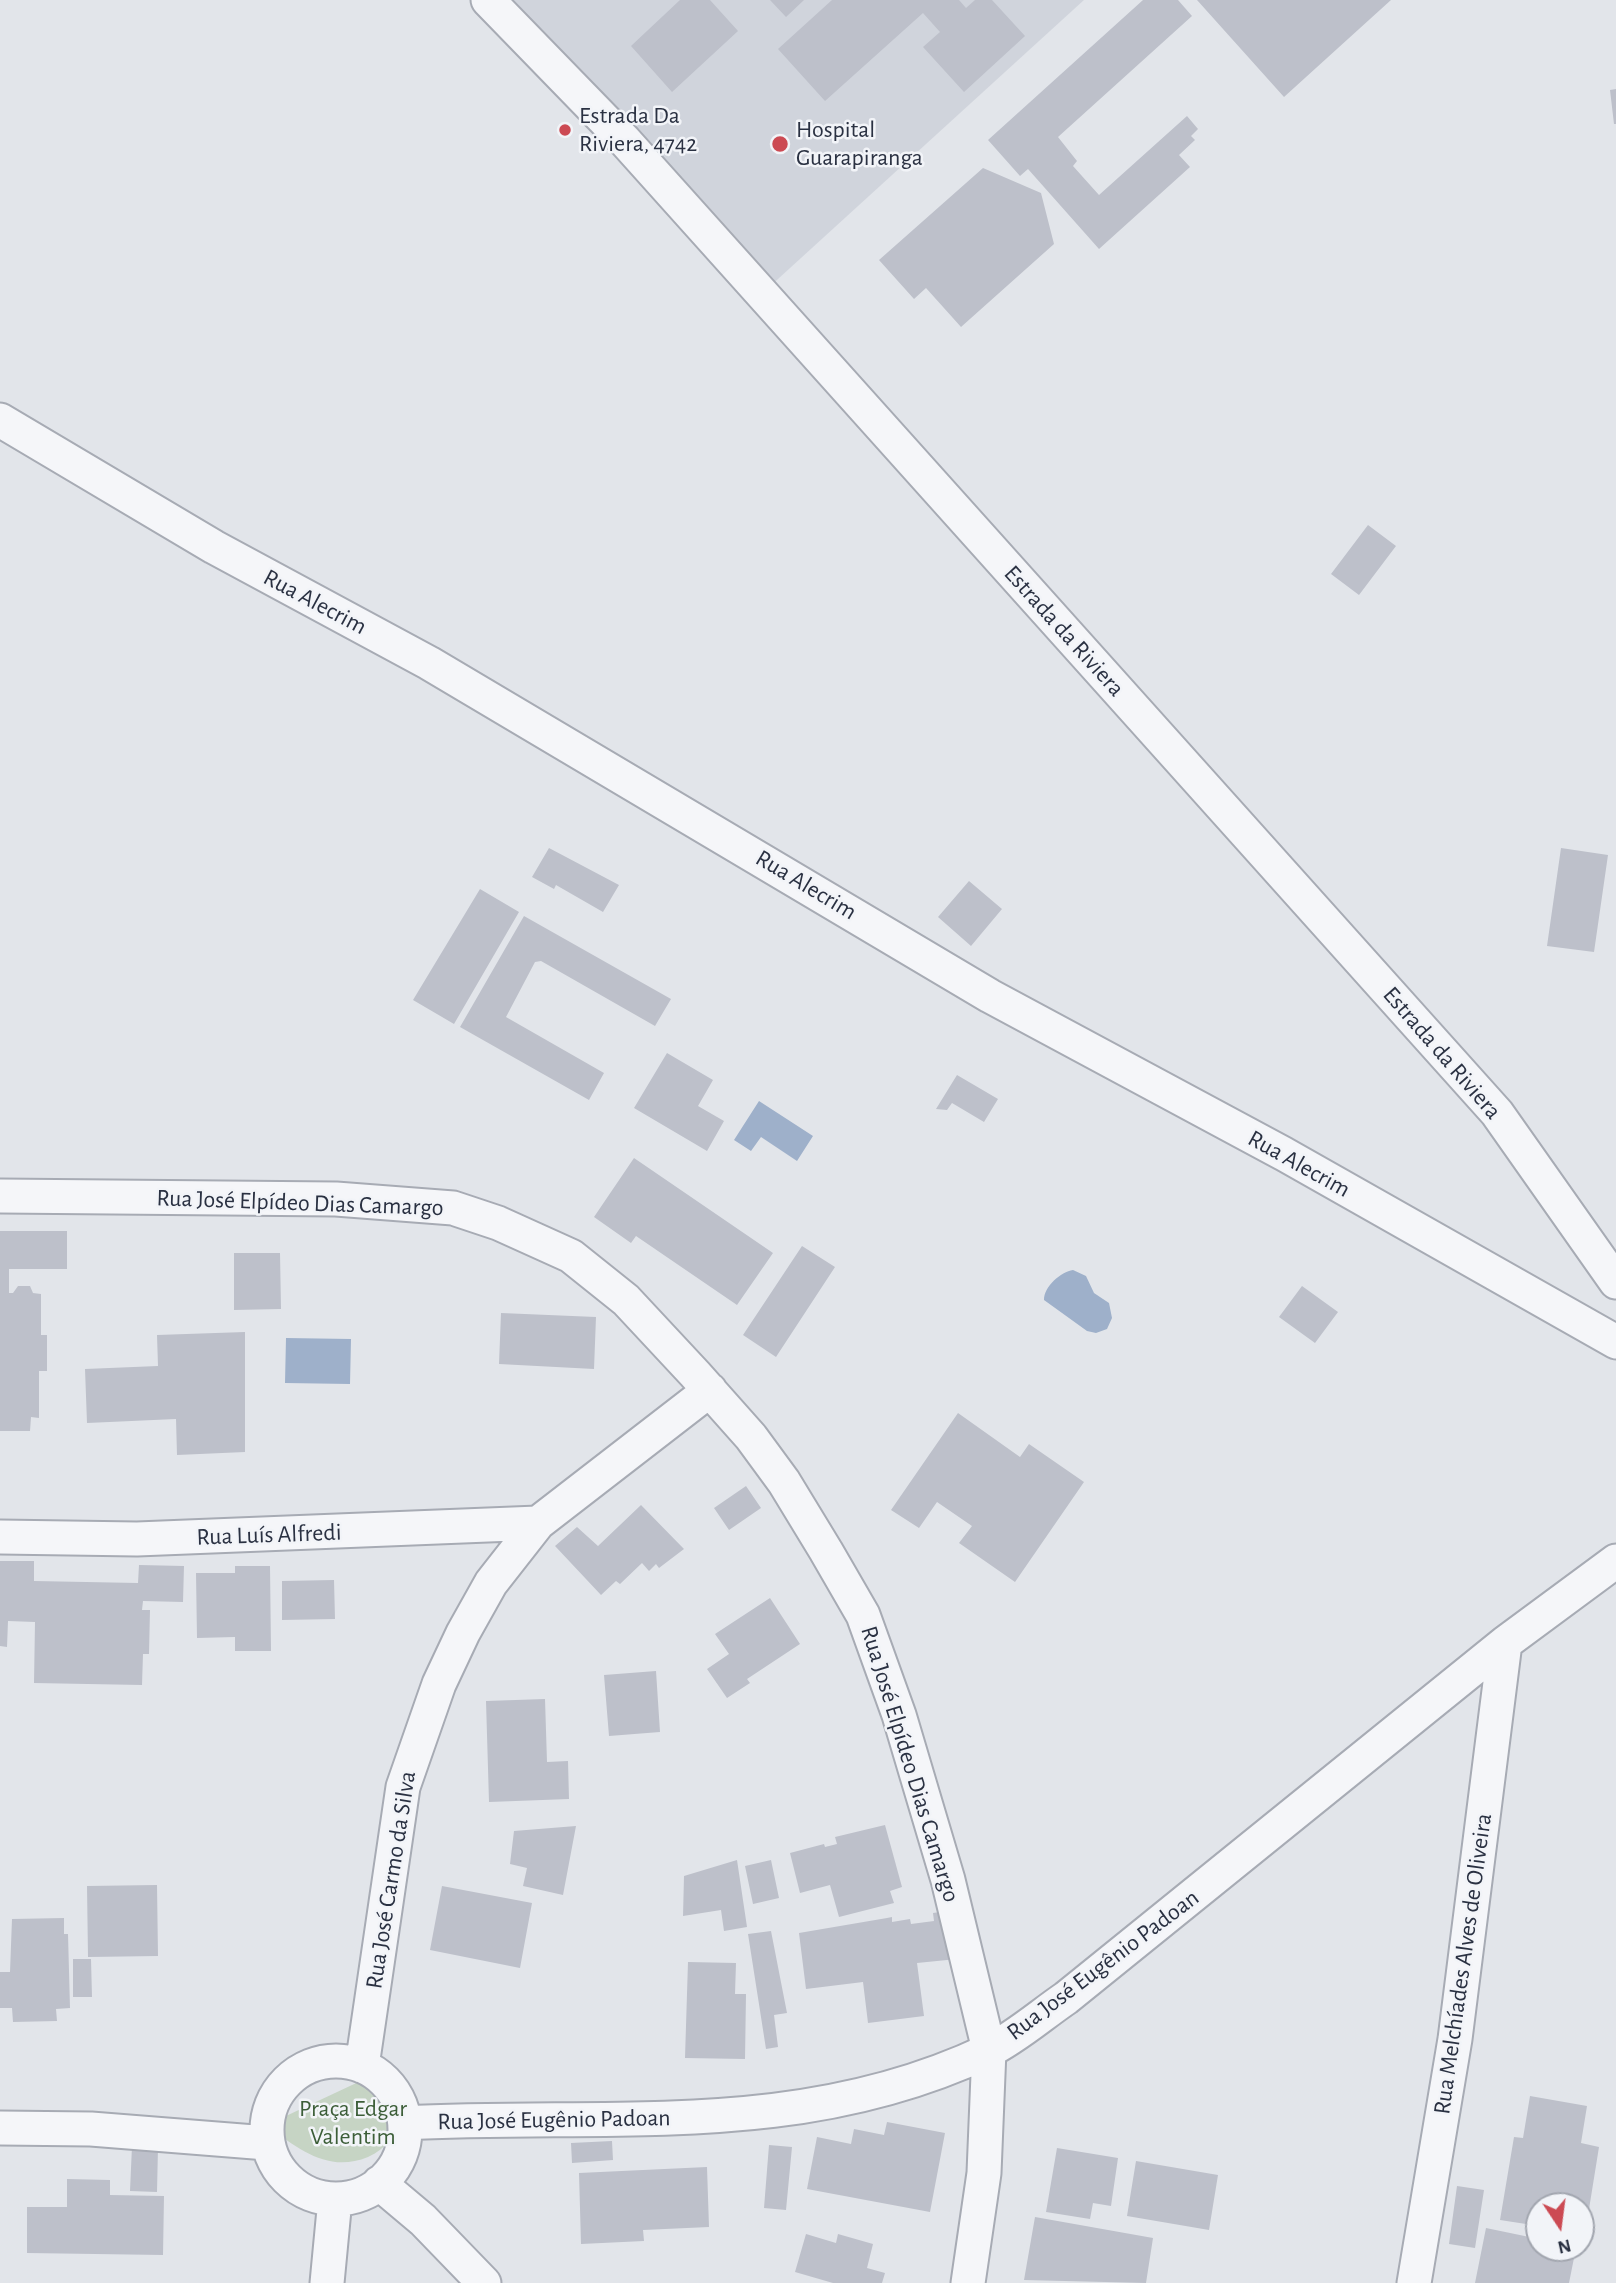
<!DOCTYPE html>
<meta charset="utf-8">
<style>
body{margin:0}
#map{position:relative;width:1616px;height:2283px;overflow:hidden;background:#e2e5ea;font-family:"Alegreya Sans",sans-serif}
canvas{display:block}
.north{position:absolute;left:1525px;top:2192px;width:70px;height:70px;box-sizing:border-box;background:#f2f4f8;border:2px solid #a2a6af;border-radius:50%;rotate:167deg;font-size:19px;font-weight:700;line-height:28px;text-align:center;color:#2a3142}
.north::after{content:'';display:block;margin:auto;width:24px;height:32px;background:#cc4a53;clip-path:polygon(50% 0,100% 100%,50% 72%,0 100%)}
</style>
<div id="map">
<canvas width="1616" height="2283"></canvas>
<div class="north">N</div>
</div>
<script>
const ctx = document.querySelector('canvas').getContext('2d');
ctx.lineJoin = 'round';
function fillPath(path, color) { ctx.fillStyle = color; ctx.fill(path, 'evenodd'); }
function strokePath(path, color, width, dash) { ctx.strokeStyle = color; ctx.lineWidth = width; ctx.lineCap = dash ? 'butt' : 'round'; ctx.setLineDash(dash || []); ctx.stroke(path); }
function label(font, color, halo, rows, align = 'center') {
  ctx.font = font + ' "Alegreya Sans",sans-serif'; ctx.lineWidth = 5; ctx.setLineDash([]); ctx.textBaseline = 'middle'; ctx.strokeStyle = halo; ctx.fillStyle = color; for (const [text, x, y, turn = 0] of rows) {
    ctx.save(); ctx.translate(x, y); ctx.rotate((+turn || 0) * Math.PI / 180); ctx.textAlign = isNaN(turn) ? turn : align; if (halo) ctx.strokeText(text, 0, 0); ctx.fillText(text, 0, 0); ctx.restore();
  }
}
fillPath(new Path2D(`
 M501 0H1084L767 289Z`), '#d0d4dc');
fillPath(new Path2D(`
 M367 2078C384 2081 393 2102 400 2117 395 2136 386 2149 368 2157 329 2173 300 2150 270 2128L271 2123Z`), '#c6d4c4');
fillPath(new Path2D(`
 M759 1101 813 1136 797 1161 761 1137 751 1151 734 1140Z
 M1073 1270 1086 1276 1094 1293 1109 1303 1112 1318 1107 1329 1096 1333 1087 1331 1044 1300C1044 1286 1061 1272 1073 1270Z
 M286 1338 351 1339 350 1384 285 1383Z`), '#9eb0ca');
fillPath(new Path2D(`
 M680 0H710L738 31 672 92 631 46Z
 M770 0H804L786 17Z
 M832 0H959L966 8 975 0H992L1025 36 964 92 923 47 940 32 923 13 825 101 778 49Z
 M1143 0H1178L1192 16 1058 137 1077 161 1073 166 1099 195 1187 116 1198 129 1191 136 1195 140 1179 155 1190 167 1099 249 1028 169 1020 176 988 140Z
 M1197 0H1391L1284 97Z
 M1616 89V124H1614L1610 90Z
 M983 168 1041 193 1054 244 961 327 926 288 914 299 879 260Z
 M1368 525 1396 546 1359 595 1331 574Z
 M549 848 619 885 603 912 556 885 554 889 532 877Z
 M1561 848 1608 855 1594 952 1547 946Z
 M969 881 1002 909 971 946 938 917Z
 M480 889 519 912 454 1024 413 1000Z
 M524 916 671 999 655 1026 541 961 535 962 506 1017 604 1073 589 1100 460 1027Z
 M667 1053 713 1080 698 1106 724 1121 707 1151 634 1108Z
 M957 1075 998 1099 984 1122 952 1103 947 1110 936 1109Z
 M634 1158 773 1253 737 1305 636 1236 631 1243 594 1217Z
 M0 1231H67V1269H9V1293H13L18 1286H30L33 1293 41 1294V1335H47V1371H39V1418L31 1417 30 1431H0Z
 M802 1246 835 1267 776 1357 743 1335Z
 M234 1253H280L281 1309 234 1310Z
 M1302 1286 1338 1312 1315 1343 1279 1317Z
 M501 1313 596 1317 594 1369 499 1364Z
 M245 1332V1452L177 1455 176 1419 87 1423 85 1369 158 1366 157 1335Z
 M958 1413 1020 1457 1029 1444 1084 1482 1015 1582 959 1543 972 1526 937 1502 919 1528 891 1510Z
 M746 1486 761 1508 729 1530 714 1508Z
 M641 1505 684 1549 659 1568 656 1564 649 1571 642 1563 620 1584 616 1581 601 1595 555 1546 577 1527 598 1546Z
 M0 1561H34V1581L138 1583 139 1565 184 1566 183 1602 143 1601 142 1610H150L149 1654H143L142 1685 34 1683 35 1622 8 1621 7 1647 0 1646Z
 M235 1566H270L271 1651H235V1637L197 1638 196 1573H235Z
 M334 1580 335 1619 282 1620V1581Z
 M770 1598 800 1644 747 1679 750 1683 727 1698 707 1669 729 1654 715 1634Z
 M656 1671 660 1732 609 1736 604 1675Z
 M545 1699 547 1762 568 1761 569 1799 489 1802 486 1701Z
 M885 1825 902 1887 890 1891 894 1903 839 1917 830 1885 800 1893 790 1853 824 1844 825 1847 837 1844 835 1837Z
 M576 1826 563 1895 523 1886 527 1868 510 1864 514 1831Z
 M737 1860 747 1927 724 1931 721 1910 683 1916 684 1876Z
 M771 1860 779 1898 753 1904 745 1866Z
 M157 1885 158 1956 88 1957 87 1886Z
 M442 1886 532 1903 520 1968 430 1950Z
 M947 1911 957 1959 917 1963 924 2016 868 2023 863 1982 806 1989 799 1933 887 1918 892 1917V1922L910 1919 911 1924 934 1921 933 1913Z
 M64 1918V1934H68L70 2008 56 2009 57 2021 13 2022 12 2008H0V1972H10L12 1919Z
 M771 1931 787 2013 774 2015 778 2047 766 2049 748 1934Z
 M73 1959H91L92 1997H73Z
 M688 1962 736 1963 735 1994H746L745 2059 685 2058Z
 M1530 2096 1587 2106 1581 2143 1599 2147 1585 2234H1581V2206H1539V2226L1500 2220 1514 2137 1523 2138Z
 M887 2122 945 2133 930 2212 807 2189 817 2137 851 2144 854 2129 884 2135Z
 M612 2141 613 2160 572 2163 571 2143Z
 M769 2145 792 2147 786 2210 764 2208Z
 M132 2146 158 2147 157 2192 130 2191Z
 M1057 2148 1118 2158 1111 2206 1093 2203 1090 2219 1046 2212Z
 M1136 2161 1218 2175 1209 2230 1127 2216Z
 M707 2167 709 2227 643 2230 644 2241 581 2244 579 2173Z
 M67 2179 110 2180V2195L164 2196 163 2255 27 2253V2207H67Z
 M1457 2186 1484 2190 1475 2248 1449 2244Z
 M1035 2217 1153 2238 1146 2283 1024 2280Z
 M1486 2228 1539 2239V2248H1576L1569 2283H1475Z
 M806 2234 836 2243 838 2234 873 2244 867 2268 885 2273 882 2283H833L795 2272Z`), '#bdc0ca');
const minor = new Path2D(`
 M488 0 625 141 1497 1113 1616 1282
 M0 420 214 547 429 663 990 996 1284 1154 1616 1342
 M0 1196 336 1199 453 1208 498 1223 571 1256 626 1300 695 1374 751 1437 784 1482 826 1551 863 1615 899 1715 948 1880 989 2050 984 2173 968 2283
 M0 1537 137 1539 538 1523
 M267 2130a69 69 0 1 1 138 0a69 69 0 1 1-138 0Z
 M362 2066 403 1787 439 1684 463 1633 491 1583 538 1523 710 1390
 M405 2123C606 2112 798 2141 988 2051 1015 2038 1041 2015 1066 1998L1505 1643 1616 1561
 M0 2128 91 2129 267 2143
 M379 2183 423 2220 484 2283
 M327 2283 335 2199
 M1414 2283 1455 2039 1505 1643`);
strokePath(minor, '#a7abb4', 37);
strokePath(minor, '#f5f6f9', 33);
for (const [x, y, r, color] of [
 [565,130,7,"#cc4a53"],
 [780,144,9,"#cc4a53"]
]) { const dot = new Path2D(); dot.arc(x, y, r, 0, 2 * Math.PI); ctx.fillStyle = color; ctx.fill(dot); strokePath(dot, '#f2f4f8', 2.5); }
label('24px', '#2a3142', '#f2f4f8', [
 ["Estrada Da",579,116],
 ["Riviera, 4742",579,144],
 ["Hospital",796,130],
 ["Guarapiranga",796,158]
], 'left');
label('24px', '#2a3142', '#f2f4f8', [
 ["Rua Alecrim",315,602,28],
 ["Estrada da Riviera",1064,631,48],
 ["Rua Alecrim",806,885,31],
 ["Estrada da Riviera",1442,1053,49],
 ["Rua Alecrim",1299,1164,29],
 ["Rua José Elpídeo Dias Camargo",300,1203,2],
 ["Rua Luís Alfredi",269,1535,-2],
 ["Rua José Elpídeo Dias Camargo",910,1764,73],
 ["Rua José Carmo da Silva",391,1880,-81],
 ["Rua Melchíades Alves de Oliveira",1463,1964,-82],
 ["Rua José Eugênio Padoan",1103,1965,-37],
 ["Rua José Eugênio Padoan",554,2120,-1]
]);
label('24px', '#3c5e38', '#f2f4f8', [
 ["Praça Edgar",353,2109],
 ["Valentim",353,2137]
]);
</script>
